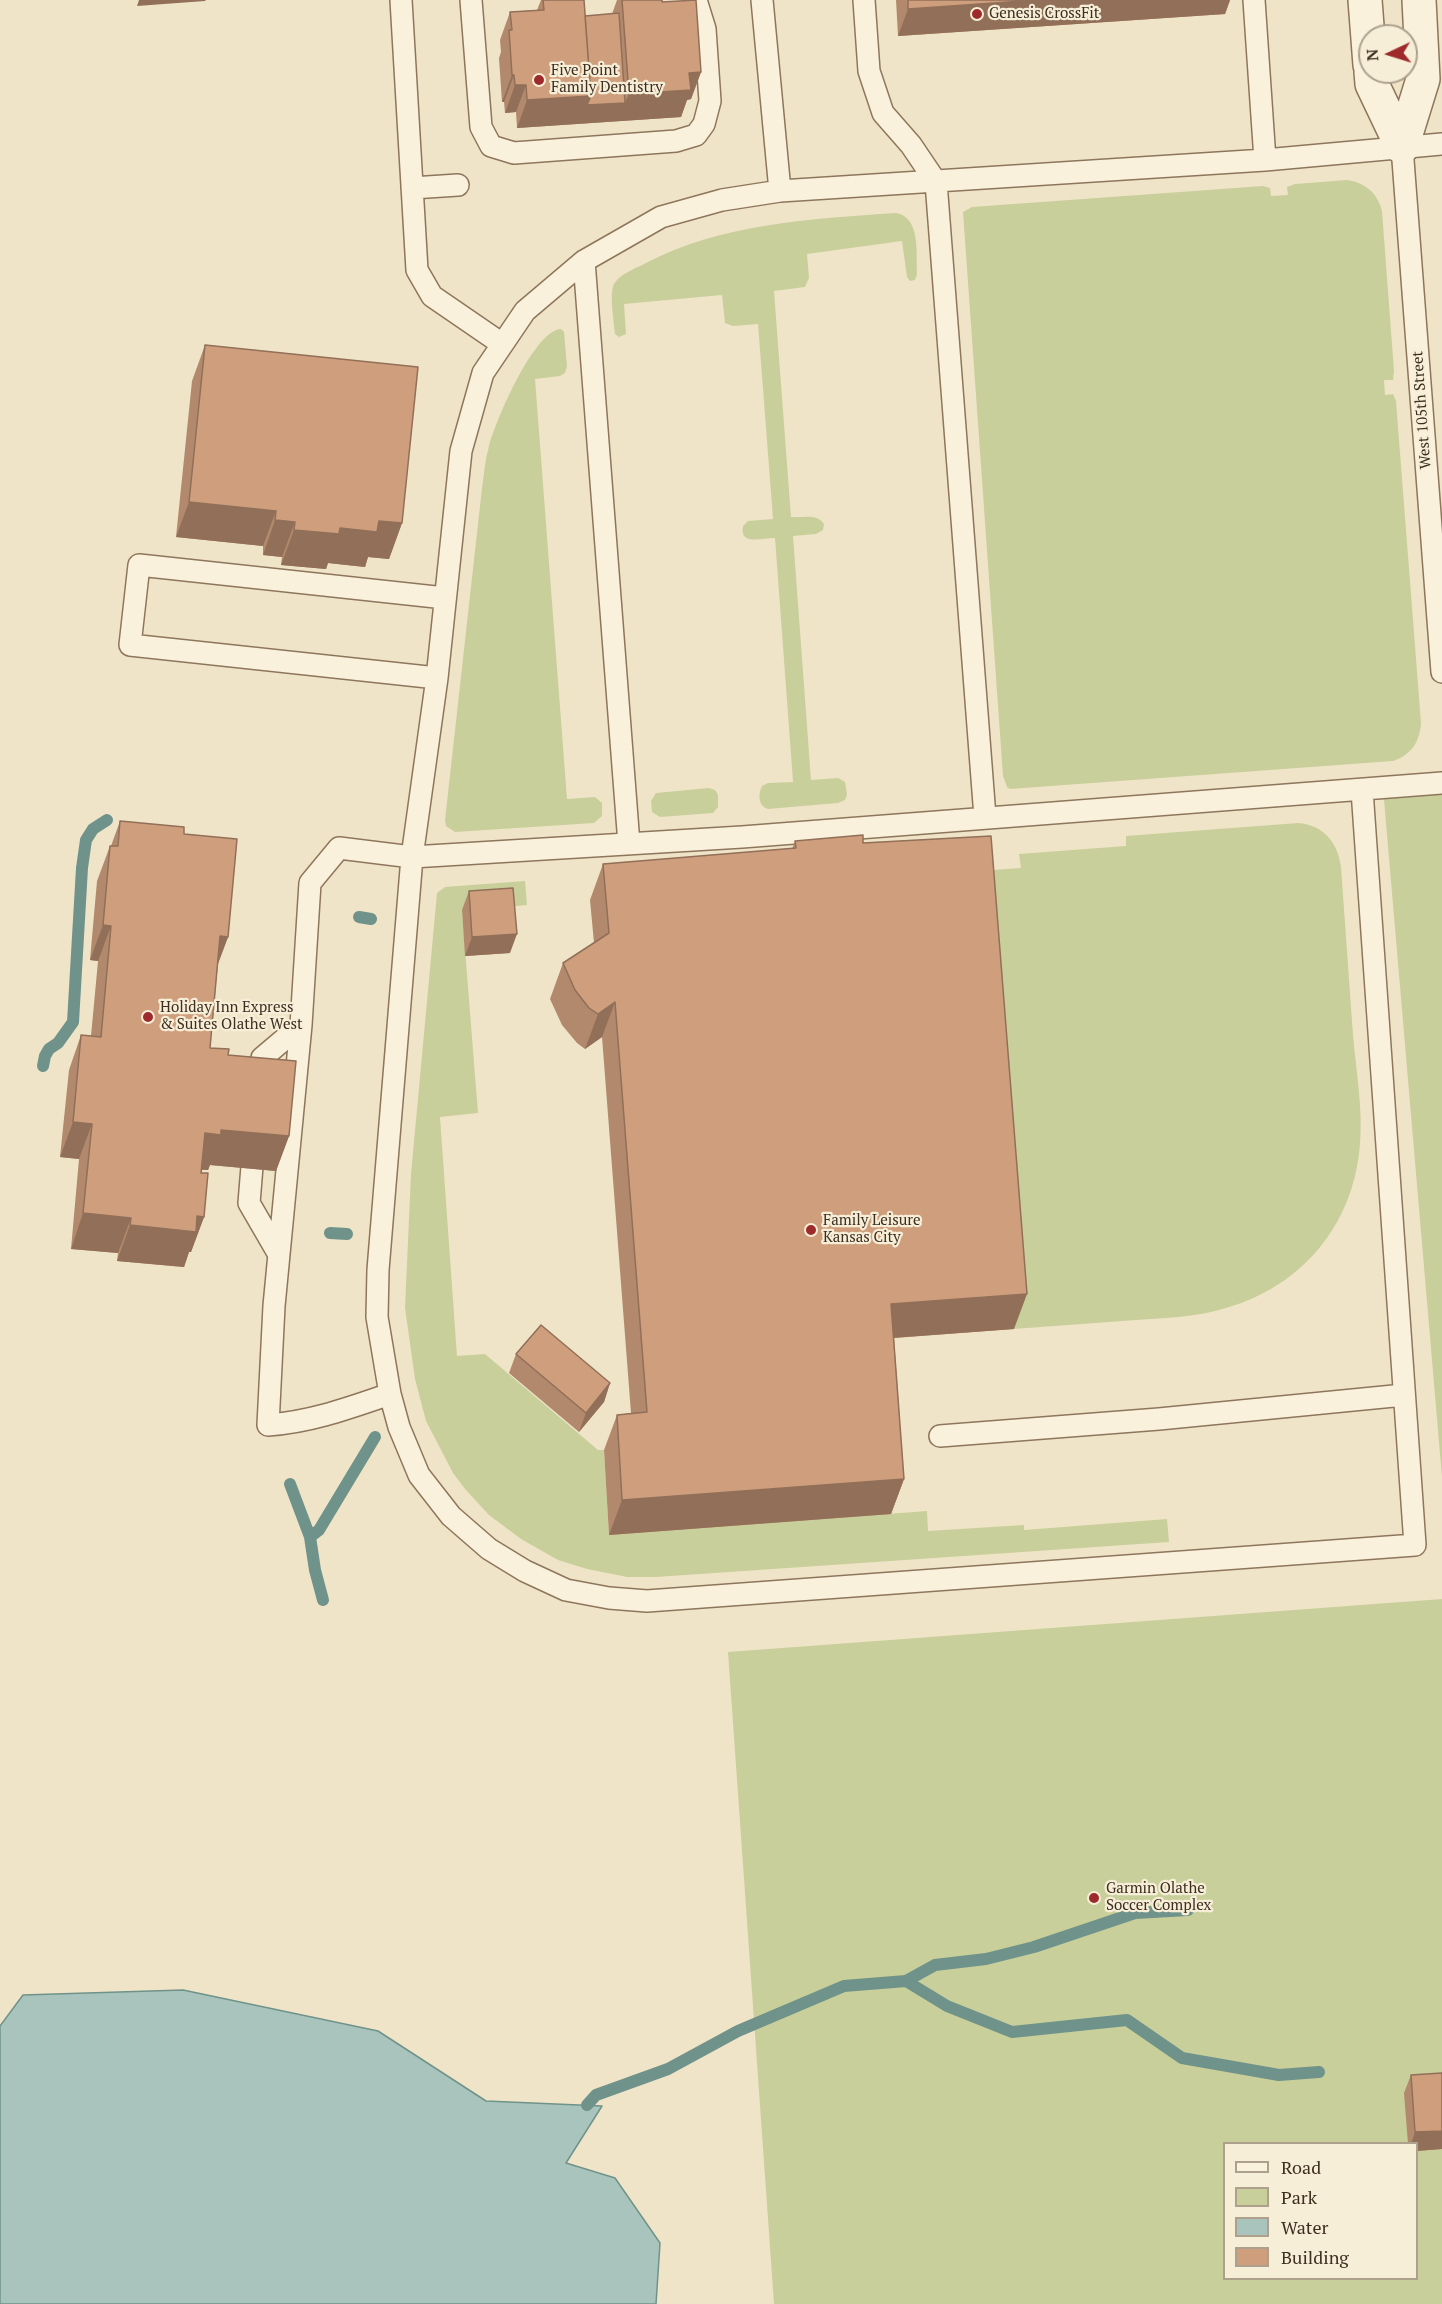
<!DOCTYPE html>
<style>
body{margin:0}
#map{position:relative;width:1442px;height:2304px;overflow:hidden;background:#f0e4c8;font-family:"PT Serif",serif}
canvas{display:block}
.legend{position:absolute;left:1223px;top:2142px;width:195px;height:138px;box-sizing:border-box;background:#f7eed8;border:2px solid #ada18e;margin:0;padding:8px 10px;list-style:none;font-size:18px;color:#3d2e20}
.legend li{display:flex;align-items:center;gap:12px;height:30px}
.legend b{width:30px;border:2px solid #ada18e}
.north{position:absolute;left:1358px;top:24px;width:60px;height:60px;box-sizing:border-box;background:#f7eed8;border:2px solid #ada18e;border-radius:50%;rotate:266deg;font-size:16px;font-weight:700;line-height:24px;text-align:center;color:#3d2e20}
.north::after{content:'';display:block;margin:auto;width:21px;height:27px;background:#9e2a2b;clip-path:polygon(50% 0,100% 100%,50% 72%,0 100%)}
</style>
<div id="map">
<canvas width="1442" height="2304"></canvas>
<ul class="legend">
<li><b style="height:8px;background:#faf1dc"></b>Road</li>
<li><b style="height:16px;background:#c9cf9b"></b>Park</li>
<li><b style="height:16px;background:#a9c4bc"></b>Water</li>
<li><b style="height:16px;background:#cf9f7d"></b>Building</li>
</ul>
<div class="north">N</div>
</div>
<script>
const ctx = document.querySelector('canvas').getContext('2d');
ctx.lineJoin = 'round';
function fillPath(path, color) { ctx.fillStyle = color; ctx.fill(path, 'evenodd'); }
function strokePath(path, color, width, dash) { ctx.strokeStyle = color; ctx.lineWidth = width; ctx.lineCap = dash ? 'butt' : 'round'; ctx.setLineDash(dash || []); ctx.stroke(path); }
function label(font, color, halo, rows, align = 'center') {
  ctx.font = font + ' "PT Serif",serif'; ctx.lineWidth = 4.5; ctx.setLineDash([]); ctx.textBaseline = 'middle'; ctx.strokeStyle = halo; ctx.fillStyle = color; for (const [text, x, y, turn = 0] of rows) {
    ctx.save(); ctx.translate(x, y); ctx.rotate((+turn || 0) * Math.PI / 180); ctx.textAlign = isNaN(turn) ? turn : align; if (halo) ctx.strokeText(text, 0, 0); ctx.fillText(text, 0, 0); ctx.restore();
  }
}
fillPath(new Path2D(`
 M1347 180C1364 182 1378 193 1382 211L1394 371 1393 380H1384L1385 395 1393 394 1396 401 1421 723C1420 742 1411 755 1393 761L1010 789 1007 787 1003 776 963 212 972 207 1263 186 1270 188 1271 196 1288 195 1287 187 1295 184Z
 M896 213C921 217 916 254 917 274L915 280 910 281 907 277 902 241 807 254 809 278 805 287 774 291 791 517C803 518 817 513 824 524L823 530 816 534 793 536 811 780 838 778 845 782 847 794 845 800 838 803 768 809C758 806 758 794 762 786L768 783 793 782 775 538C762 538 739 546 743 526L748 521 773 519 758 324 733 326 725 323 722 295 624 304 626 334 619 337 615 334C614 322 609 294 614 284 620 274 634 269 644 264 722 223 810 219 896 213Z
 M561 329 564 332 567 366 565 373 560 376 535 379 567 799 595 797 602 803V816L594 823 455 832 446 826 445 820 482 488C484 474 485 460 489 446 495 422 534 330 561 329Z
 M1442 783V1477L1383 788Z
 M709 788 715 790 718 795V807L713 813 660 817 652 812 651 801 656 793Z
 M1298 823C1324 825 1338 843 1341 867 1345 923 1349 979 1353 1035 1356 1070 1363 1108 1360 1144 1354 1224 1303 1286 1226 1308 1197 1317 1166 1318 1136 1320 1095 1323 1055 1326 1014 1329L978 871 1021 868 1019 854 1126 846V836Z
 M525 881 527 905 462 911 478 1113 440 1117 457 1356 485 1354 598 1450H604L609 1535 927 1511 928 1531 1024 1525V1530L1167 1519 1169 1542 656 1577H627L587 1569 558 1560 521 1539 489 1515 465 1489 453 1473 426 1421 415 1379 405 1308 411 1174 437 893 445 887Z
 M1442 1599V2304H774L728 1652ZM1224 2144H1416V2278H1224Z`), '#c9cf9b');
const water = new Path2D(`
 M183 1990 378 2031 486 2101 602 2106 566 2163 615 2178 660 2243 656 2304H0V2026L23 1995Z`);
fillPath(water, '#a9c4bc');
strokePath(water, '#6f938a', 1.5);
strokePath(new Path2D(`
 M359 917 371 919
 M43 1066 45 1056 49 1049 58 1043 73 1022 82 868 86 840 93 829 107 820
 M330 1233 347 1234
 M290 1484 310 1537 315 1570 323 1600
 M310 1537 319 1530 375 1437
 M906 1981 947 2006 1012 2032 1127 2020 1182 2058 1279 2075 1319 2072
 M587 2105 596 2095 668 2069 738 2031 844 1986 906 1981 935 1965 986 1959 1034 1947 1135 1913 1188 1910`), '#6f938a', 12);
const service = new Path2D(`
 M401 0 417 270 432 296 502 344
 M471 0 481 127 491 146 514 153 676 141 696 135 704 124 710 101 705 29 696 0
 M762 0 780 191
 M864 0 869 71 883 113 911 145 936 182 985 817
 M1254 0 1265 160
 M1402 147 1442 672
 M412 188 458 185
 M584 261 629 844
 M437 678 130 645 139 565 445 598
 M1362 790 1415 1545 647 1601 609 1598 566 1590 525 1571 489 1549 451 1516 419 1475 399 1427 390 1394 377 1317 378 1270 412 857 437 678 461 451 483 373 525 311 584 261 661 217 722 200 780 191 1265 160 1442 144
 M259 1087 262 1058 301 1025
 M254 1142 249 1203 278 1253
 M390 1394C349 1408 311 1422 268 1425L274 1306 301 1025 310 883 339 848 412 857 742 837 1442 783
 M940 1436 1159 1419 1404 1395`);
const minor = new Path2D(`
 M1365 0 1370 65
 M1371 72 1372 84 1402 147
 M1402 147 1423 79 1419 0`);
strokePath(service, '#8d765c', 24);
strokePath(minor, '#8d765c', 36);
strokePath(service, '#faf1dc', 21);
strokePath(minor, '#faf1dc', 33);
fillPath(new Path2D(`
 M541 0H584L585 16 612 14 617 0H662L701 72 691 99 687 100 681 117 517 128 516 112 505 113 504 102H502L499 58 501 52 500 40 510 12 537 10Z
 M896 0H1230L1225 14 898 36Z
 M205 345 402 523 389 559 368 557 365 567 328 563 326 569 281 565 282 557 263 555V546L176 537 192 381Z
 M120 821 184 834 228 937 218 963 210 1048 228 1055 289 1136 276 1171 210 1165 208 1170H202L204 1217 191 1252H189L184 1267 117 1261 118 1253 71 1249 79 1159 60 1157 69 1070 81 1035 91 1036 98 961 90 960 97 881 110 846H111Z
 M795 841 863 843 1014 1329 894 1338 904 1479 891 1514 609 1535 604 1450 617 1415 631 1413 602 1037 585 1049 577 1043 562 1025 550 999 563 963 594 943 590 900 603 864 792 849Z
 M469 891 510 953 465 956 462 910Z
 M516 1354 610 1383 604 1402 579 1432 509 1373Z
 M1411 2075 1442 2149 1416 2151V2144H1408L1404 2093Z`), '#b2896c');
fillPath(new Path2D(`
 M139 0H206L205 1 137 6Z
 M1037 0H1230L1225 14 898 36 908 9Z
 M701 72 691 99 687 100 681 117 517 128 527 100 591 96 625 103 629 94 689 73Z
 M512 75H514L504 102H502Z
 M515 85H526L516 112 505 113Z
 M189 502 276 511 263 546 176 537Z
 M275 520 295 522 282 557 263 555Z
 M379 521 402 523 389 559 368 557 365 567 328 563 326 569 281 565 294 530 340 528Z
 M103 925 111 926 98 961 90 960Z
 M517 934 510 953 465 956 472 937Z
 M220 936 228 937 215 972Z
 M615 1002 602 1037 585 1049 598 1014Z
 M73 1122 92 1124 79 1159 60 1157Z
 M221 1130 289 1136 276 1171 210 1165 208 1170 192 1169 205 1133Z
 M83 1213 131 1218 118 1253 71 1249Z
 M197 1216 204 1217 191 1252H189L184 1267 117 1261 130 1225Z
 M1027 1294 1014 1329 878 1339 891 1304Z
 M610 1383 604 1402 579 1432 586 1413Z
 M904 1479 891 1514 609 1535 622 1500Z
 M1442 2131V2149L1416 2151V2144H1411L1415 2132Z`), '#916f58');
const building = new Path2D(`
 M543 0H584L591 96 527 100 526 85H515L514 75H512L509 30H512L510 12 544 10Z
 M622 0H662V2L696 0 701 72 689 73 691 90 629 94Z
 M908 0H1037L908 9Z
 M619 13 625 103 587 105 591 96 585 16Z
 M205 345 418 367 402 523 379 521 377 532 340 528 339 534 294 530 295 522 275 520 276 511 189 502Z
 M120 821 184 827V834L237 839 228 937 220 936 210 1048 229 1049 228 1055 296 1061 289 1136 221 1130V1135L205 1133 201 1173H208L204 1217 197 1216 196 1232 130 1225 131 1218 83 1213 92 1124 73 1122 81 1035 101 1037 111 926 103 925 110 846H118Z
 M863 835V843L991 836 1027 1294 891 1304 904 1479 622 1500 617 1415 647 1412 615 1002 598 1014 589 1008 575 990 563 963 609 933 603 864 796 848 795 841Z
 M513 888 517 934 472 937 469 891Z
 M541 1325 610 1383 586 1413 516 1354Z
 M1442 2073V2131L1415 2132 1411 2075Z`);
fillPath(building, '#cf9f7d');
strokePath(building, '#916f58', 1.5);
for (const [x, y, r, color] of [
 [977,14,6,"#9e2a2b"],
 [539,80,6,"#9e2a2b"],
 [148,1017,6,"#9e2a2b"],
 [811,1230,6,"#9e2a2b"],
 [1094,1898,6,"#9e2a2b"]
]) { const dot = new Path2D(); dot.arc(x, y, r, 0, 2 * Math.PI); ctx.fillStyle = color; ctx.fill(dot); strokePath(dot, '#f7eed8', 2); }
label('15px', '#3d2e20', '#f7eed8', [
 ["Genesis CrossFit",989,14],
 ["Five Point",551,71],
 ["Family Dentistry",551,88],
 ["Holiday Inn Express",160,1008],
 ["& Suites Olathe West",160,1025],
 ["Family Leisure",823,1221],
 ["Kansas City",823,1238],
 ["Garmin Olathe",1106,1889],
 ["Soccer Complex",1106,1906]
], 'left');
label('15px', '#3d2e20', '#f7eed8', [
 ["West 105th Street",1422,410,-94]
]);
</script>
